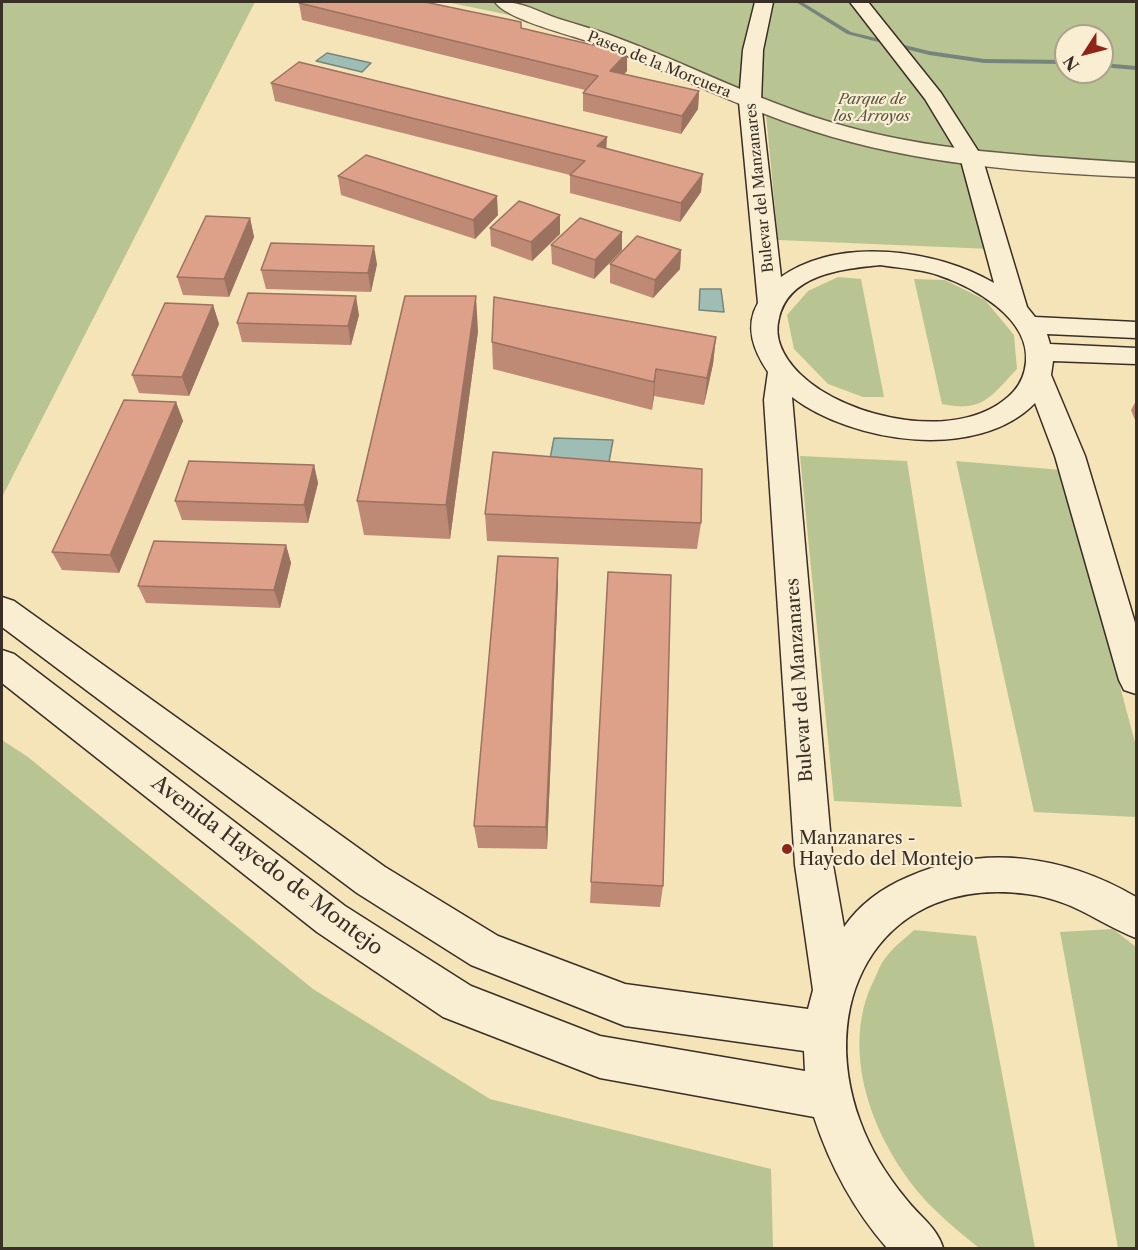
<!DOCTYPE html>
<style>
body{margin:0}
#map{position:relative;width:1138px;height:1250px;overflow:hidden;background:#f6e4b9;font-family:"Libre Caslon Text",serif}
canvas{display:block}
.frame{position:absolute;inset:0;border:3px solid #392f26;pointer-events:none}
.north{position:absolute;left:1054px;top:24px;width:60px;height:60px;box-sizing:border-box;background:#f9edd2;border:2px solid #aca18d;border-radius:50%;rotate:234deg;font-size:16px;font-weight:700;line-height:24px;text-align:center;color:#392f26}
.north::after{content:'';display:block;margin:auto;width:21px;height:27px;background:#8f2418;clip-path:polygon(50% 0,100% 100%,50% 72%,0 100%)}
</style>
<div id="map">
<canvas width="1138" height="1250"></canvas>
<div class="frame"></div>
<div class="north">N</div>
</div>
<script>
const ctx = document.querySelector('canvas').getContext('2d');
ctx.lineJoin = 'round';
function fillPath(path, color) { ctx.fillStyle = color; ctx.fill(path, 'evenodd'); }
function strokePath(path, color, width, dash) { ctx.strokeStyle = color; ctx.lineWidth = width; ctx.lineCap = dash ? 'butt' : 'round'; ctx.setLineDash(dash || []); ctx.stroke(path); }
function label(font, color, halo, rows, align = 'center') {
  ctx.font = font + ' "Libre Caslon Text",serif'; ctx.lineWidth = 4.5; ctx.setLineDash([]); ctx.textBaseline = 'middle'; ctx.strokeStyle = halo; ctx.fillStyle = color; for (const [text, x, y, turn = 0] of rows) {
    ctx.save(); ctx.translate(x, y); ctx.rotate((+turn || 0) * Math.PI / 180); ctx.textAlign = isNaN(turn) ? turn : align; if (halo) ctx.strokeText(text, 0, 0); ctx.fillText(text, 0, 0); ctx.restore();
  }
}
fillPath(new Path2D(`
 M2 2H255L2 497Z
 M446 2H1136V177L965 162 990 249 778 240 766 115 553 24ZM1066 36H1102V72H1066Z
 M838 277 861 279 884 397H863L828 384 794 349 787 315 808 291Z
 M914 279 945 280 985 300 1014 335 1017 369C991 396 983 413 942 404Z
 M800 456 907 461 962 807 834 801Z
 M956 461 1062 470 1136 746V817L1034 812Z
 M2 740 28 757 313 989 490 1099 771 1169 773 1248H2Z
 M1113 929 1136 947V1248H1118L1060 932Z
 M914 930 976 936 1035 1248H979C964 1236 948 1223 934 1209 878 1154 836 1055 874 980 878 972 881 962 887 956 894 946 905 939 914 930Z`), '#b8c592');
const water = new Path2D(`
 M327 53 371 63 362 72 316 61Z
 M700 289H721L724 312 699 310Z
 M554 438 613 440 609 462 550 459Z`);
fillPath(water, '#9ebeb5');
strokePath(water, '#76857c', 1.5);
fillPath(new Path2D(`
 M796 2H802L851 32 929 51 984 59 1066 60V64L984 63 929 55 847 34Z
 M1102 63 1136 66V70L1102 67Z`), '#76857c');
const street = new Path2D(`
 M495 2C519 0 536 11 559 19 578 25 597 30 615 37 688 64 756 100 830 122 929 152 1034 156 1136 163V177C1029 173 916 164 813 131 741 108 674 74 603 46 579 37 508 21 495 2Z`);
const secondary = new Path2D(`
 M755 2H773L763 50 761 102 781 277C839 236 936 249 994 283L960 157 925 99 850 2H868L941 93 982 157 1027 307 1035 317 1136 322V338L1047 334 1050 344 1136 348V364L1053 361 1051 375 1085 456 1136 626V694L1124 690 1119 680 1055 456 1035 403C978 462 852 443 792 397L833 865 844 927C860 904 882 888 908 877 984 843 1066 856 1136 897V938C1096 922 1074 900 1027 894 886 875 814 994 860 1121 870 1149 887 1176 906 1199 919 1216 937 1227 943 1248H887C854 1210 830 1166 814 1117L600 1078 443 1017 317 932 2 683V650L14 654 345 906 471 986 600 1036 805 1071 804 1051 625 1026 471 965 357 893 2 627V597L14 601 385 867 498 936 625 984 808 1009 813 990 795 865 764 400 768 372C754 351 744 327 758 303L739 102 743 50ZM880 265C899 268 920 269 938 275 974 287 1030 318 1026 362 1025 373 1021 383 1014 391 965 445 847 420 800 374 785 359 773 340 779 318 789 274 842 269 880 265Z`);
strokePath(street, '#685c4b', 3);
strokePath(secondary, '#392f26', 3);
fillPath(street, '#f9edd2');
fillPath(secondary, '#f9edd2');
fillPath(new Path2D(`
 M299 3 521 28 627 71 624 74 699 91 698 109 681 134 583 111V93L585 90 302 20Z
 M271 83 606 149 701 192 680 222 570 193V175L275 101Z
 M338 176 498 215 475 239 341 195Z
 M250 218 254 237 229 297 183 295 177 277Z
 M490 228 560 234 532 261 491 246Z
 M551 245 622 250 594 279 552 264Z
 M681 250 680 269 653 298 610 283V264Z
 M377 264 371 292 266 289 261 270Z
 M213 305 219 324 189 396 139 393 132 375Z
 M359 315 351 345 242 342 237 323Z
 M478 331 450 539 364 535 357 501Z
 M716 337 713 364 704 405 654 396 652 410 493 369 492 342Z
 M1137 399V425L1131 410Z
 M176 402 183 421 119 573 62 570 52 552Z
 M314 465 318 483 308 523 182 520 175 501Z
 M485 514 701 523 697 549 487 541Z
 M286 545 291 563 280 608 146 603 138 586Z
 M558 558V584L547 849 478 848 474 826Z
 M591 882 663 886 660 907 590 903Z`), '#be8a76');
fillPath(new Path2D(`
 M627 53V71L610 89V71Z
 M699 91 698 109 681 134 682 116Z
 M607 137 606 156 597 146Z
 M703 174 701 192 680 222 681 203Z
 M497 196 498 215 475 239 473 220Z
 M560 215V234L532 261 531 242Z
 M250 218 254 237 229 297 224 279Z
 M622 232V250L594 279 595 260Z
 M374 246 377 264 371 292 368 273Z
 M681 250 680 269 653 298 655 280Z
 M356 296 359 315 351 345 348 326Z
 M476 296 478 331 450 539 446 505Z
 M213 305 219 324 189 396 182 377Z
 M716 337 713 364 704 405 707 378Z
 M656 369 654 396 652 410 654 382Z
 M176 402 183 421 119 573 110 555Z
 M314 465 318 483 308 523 304 505Z
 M286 545 291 563 280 608 274 590Z
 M558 558V584L547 849 546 827Z`), '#9b7160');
const building = new Path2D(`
 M300 2H425L521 22V28L627 53 610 71 699 91 682 116 583 93 598 76 299 3Z
 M299 62 607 137 597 146 703 174 681 203 570 175 585 161 271 83Z
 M366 155 497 196 473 220 338 176Z
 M519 201 560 215 531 242 490 228Z
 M206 216 250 218 224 279 177 277Z
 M580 218 622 232 595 260 551 245Z
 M637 236 681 250 655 280 610 264Z
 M271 243 374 246 368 273 261 270Z
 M248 293 356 296 348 326 237 323Z
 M405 296H476L446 505 357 501Z
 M494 297 716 337 707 378 656 369 654 382 492 342Z
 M165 303 213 305 182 377 132 375Z
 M124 400 176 402 110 555 52 552Z
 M493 452 702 469 701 523 485 514Z
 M189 461 314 465 304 505 175 501Z
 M154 541 286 545 274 590 138 586Z
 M498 556 558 558 546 827 474 826Z
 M608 572 671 575 663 886 591 882Z`);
fillPath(building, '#dda189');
strokePath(building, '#9b7160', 1.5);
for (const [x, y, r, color] of [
 [787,849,6,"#8f2418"]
]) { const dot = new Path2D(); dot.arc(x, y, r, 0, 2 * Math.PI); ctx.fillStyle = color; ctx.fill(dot); strokePath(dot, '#f9edd2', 2); }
label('15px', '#392f26', '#f9edd2', [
 ["Paseo de la Morcuera",659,65,22],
 ["Bulevar del Manzanares",760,188,-96]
]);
label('italic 15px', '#595441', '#f9edd2', [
 ["Parque de",872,100],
 ["los Arroyos",872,117]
]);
label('18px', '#392f26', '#f9edd2', [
 ["Bulevar del Manzanares",800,680,-94]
]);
label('18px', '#392f26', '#f9edd2', [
 ["Manzanares -",799,839],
 ["Hayedo del Montejo",799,860]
], 'left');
label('21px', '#392f26', '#f9edd2', [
 ["Avenida Hayedo de Montejo",267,866,37]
]);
</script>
